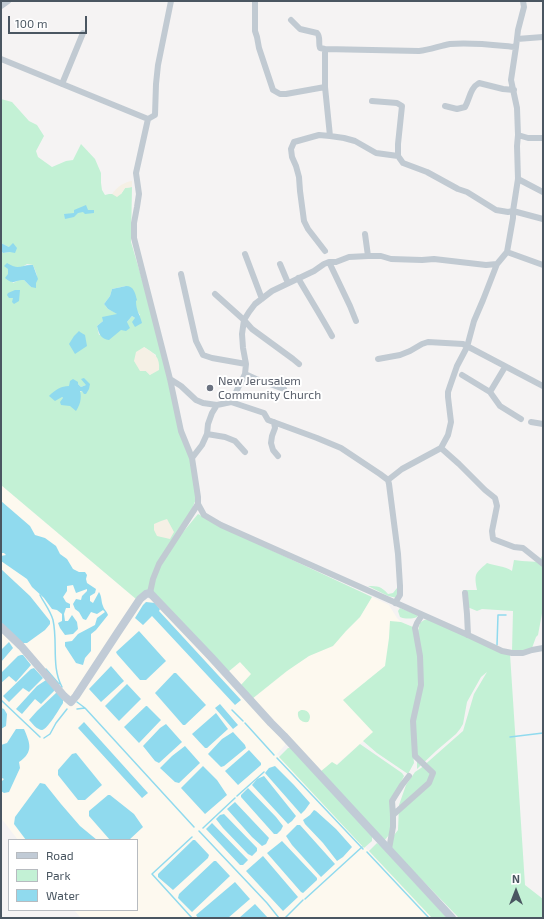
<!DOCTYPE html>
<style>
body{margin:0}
#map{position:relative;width:544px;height:919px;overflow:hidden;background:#f5f3f3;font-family:"Exo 2",sans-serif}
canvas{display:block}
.frame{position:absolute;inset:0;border:2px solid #4a5661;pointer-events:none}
.legend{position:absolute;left:8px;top:839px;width:130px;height:72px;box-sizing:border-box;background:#fff;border:1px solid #b7bbc0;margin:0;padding:5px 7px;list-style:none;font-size:12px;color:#4a5661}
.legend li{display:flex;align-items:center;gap:8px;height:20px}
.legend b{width:20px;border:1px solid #b7bbc0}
.north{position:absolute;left:496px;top:871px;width:40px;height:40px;-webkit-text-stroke:3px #fff;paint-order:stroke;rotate:0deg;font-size:11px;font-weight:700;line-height:16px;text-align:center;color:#4a5661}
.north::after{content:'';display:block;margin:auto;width:14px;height:18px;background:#4a5661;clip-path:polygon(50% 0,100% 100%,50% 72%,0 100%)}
.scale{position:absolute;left:8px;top:16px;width:79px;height:18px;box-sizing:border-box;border:2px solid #4a5661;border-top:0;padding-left:5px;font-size:12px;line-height:14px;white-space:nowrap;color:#4a5661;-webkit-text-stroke:3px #fff;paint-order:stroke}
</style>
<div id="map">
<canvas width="544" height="919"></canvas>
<div class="frame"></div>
<ul class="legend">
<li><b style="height:5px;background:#c1cbd6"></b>Road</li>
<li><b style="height:11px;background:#c3f1d5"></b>Park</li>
<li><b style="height:11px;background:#90daee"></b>Water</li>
</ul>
<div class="north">N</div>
<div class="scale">100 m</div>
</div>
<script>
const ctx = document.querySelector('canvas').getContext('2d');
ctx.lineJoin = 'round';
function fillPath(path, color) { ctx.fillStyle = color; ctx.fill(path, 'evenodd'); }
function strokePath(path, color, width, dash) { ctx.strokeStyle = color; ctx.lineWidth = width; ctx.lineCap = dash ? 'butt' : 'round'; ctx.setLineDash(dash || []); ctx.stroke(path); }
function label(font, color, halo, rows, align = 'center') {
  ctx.font = font + ' "Exo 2",sans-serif'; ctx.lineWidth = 4; ctx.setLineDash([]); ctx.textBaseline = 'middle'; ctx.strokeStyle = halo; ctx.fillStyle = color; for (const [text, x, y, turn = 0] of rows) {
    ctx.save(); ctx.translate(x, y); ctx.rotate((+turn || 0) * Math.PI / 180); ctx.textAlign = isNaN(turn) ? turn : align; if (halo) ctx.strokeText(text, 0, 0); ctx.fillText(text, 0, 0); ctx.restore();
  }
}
fillPath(new Path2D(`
 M1 485 136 599 142 600 153 599 286 743 285 745 277 754 432 918H81L74 910H137V840H18L1 818Z
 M372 597 389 605 397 618 401 622 413 627 385 666 344 700 374 732 336 765 320 772 293 743 281 727 252 699 286 671 309 656 335 642 360 617Z
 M240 662 252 675 240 686 228 672Z`), '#fdf9ef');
fillPath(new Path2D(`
 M1 99 12 102 29 121 37 125 44 136 36 151 38 157 52 167 66 161 73 160 81 144 95 159 101 173V183L102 190 105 195 109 194H121L125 188 132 187 131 242 154 320 190 459 196 499 190 514 169 548 149 589 136 599 1 485V251L3 253 10 252 9 247 1 243ZM27 264 33 265C37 275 40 279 31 287L24 280H19L13 283 8 274V269L12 267H22ZM126 286 136 301V309L140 315 135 318 132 316 127 322 99 335 97 326 103 321 118 314 108 309 104 304 110 296 112 289ZM144 347 156 355 150 375 146 371ZM78 384 81 387 86 385 82 391 63 398 62 397 69 386Z
 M198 514 228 530 372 597 360 617 346 631 333 646 309 656 287 671 252 699 240 686 251 674 240 662 228 672 152 591 159 567 179 537Z
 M542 556H543V608L538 635 536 637 532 648 526 650 512 651 513 611 482 609 477 611 465 606 463 598V590H477C474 573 475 574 487 563 495 566 505 566 512 571L514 560 522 561 539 562Z
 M368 586C378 586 381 586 388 594L393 593 397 588 398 590 397 598 388 596Z
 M400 608 418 615 417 617C412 619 405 619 400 617L398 611Z
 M430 619 510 654 525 885 543 899V918H459C435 893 411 869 387 844L398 830 399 805 406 785 415 772 421 768 455 738 463 731 474 694 487 672 481 677 467 702 463 724 460 729 456 734 436 751 417 769V762L414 721 423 685 418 631 420 623 424 620Z
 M390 621 401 622 413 627 418 651 420 686 412 740 414 763 408 774 377 753 363 741 373 732 343 700 385 666 389 638Z
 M301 710C308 709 313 716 308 722 302 723 297 719 298 712Z
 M360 744 402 773 404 776 398 788 394 806V829L384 841 320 772 332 762 337 765Z
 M288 748H291L372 835V841L364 848 279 757Z
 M377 843 380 845 447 918H432L369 851Z`), '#c3f1d5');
fillPath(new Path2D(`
 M132 181V187L125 188 121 194 117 197 112 194C117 187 124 182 132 181Z
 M144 347C155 354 160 357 159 370L150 375 146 371H140L134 361 136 352Z
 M167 519 174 532 170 539 157 536 154 530V524L161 521Z`), '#f5f0e5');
fillPath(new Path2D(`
 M86 205 88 210H94V213L85 214 83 212 78 213 74 217 65 219 64 214 74 213V210Z
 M1 243 9 247 13 243 17 248 15 253 10 252 3 253 1 251Z
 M7 263C19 271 22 264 33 265L38 279 36 283V288L31 287 24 280C13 280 15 286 5 278L8 274V269L4 266Z
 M126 286C134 286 135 293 137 300L136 301C136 311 140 314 142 323L135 327 132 322 135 318 132 316 127 322 130 328 126 331 121 330 109 340C101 339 99 334 97 326L103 321 102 317 117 314 108 309 104 304 110 296 112 289Z
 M15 290H20L19 301 14 304 12 302 13 298H9L7 295 8 293Z
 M79 331 80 332 85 335 87 346 75 354 69 344 74 336Z
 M84 378 90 384 89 389 86 394H84L82 391H80C82 398 80 405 76 411L70 406 61 405 60 402 63 398 62 397 55 401 49 396C55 390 61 386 69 386L70 381 73 379 78 382V384L81 387 86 385 81 379Z
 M1 501 30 526 35 535 45 538 56 546 60 554 67 559 73 569 79 572H85L87 575 86 579 87 583 96 589 95 593 90 596V601L93 603 99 592C102 597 101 601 103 606 104 610 107 611 108 615L96 630 91 634V651L85 658 83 665 76 663 65 646V642L72 641 78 634 95 625 97 618 105 612 103 610 97 614 91 612 86 620 83 619 79 612 75 609 73 604 76 599 81 600 82 596 87 591V589L76 593 73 585 67 586V591L63 597 66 602 70 604V608H66L64 614 65 621H68L72 615 77 622 78 629 73 634 65 635 60 628 58 623 62 621V614L57 610 52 609 44 598 32 587 27 579 1 561V556L6 555 4 553H1Z
 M1 569 30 596 50 621V624L45 630 27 643H22L1 625Z
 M146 602 155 603 160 609 159 611 241 700 235 705 152 616 143 625 135 618 143 605Z
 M139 631 166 661 146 680H140L117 654 116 652Z
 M9 642 13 648 1 662V650Z
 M21 655H23L31 665 16 682 9 676 1 683V673L18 656Z
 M111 666 124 681 101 702 89 689Z
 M34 668 43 678 29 692 23 688 9 702 3 696 31 669Z
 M174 673H176L206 705 185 725H183L155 693Z
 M46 680 54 689V691L41 704 35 699 22 714 16 709 37 686Z
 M127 684 141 699 119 721 105 706Z
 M57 692 63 700V703C60 708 47 730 42 730 37 730 32 723 29 720L37 711Z
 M220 704 238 725 233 729 215 708Z
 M146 706H147L161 720 139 743 124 727Z
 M1 708 4 709 7 714 6 726 1 729Z
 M216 713 228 729 207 748H205L192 734Z
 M84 722 148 793 142 798 78 728Z
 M166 724 182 742 159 763 155 761 143 746 160 728Z
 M16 729H24C30 743 34 752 19 762L20 768 9 792 4 793 1 791V782L4 779 2 778 1 779V745L7 743Z
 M233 732 245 745 246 748 224 766 221 767 208 754 222 739Z
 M185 746 200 763 179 783 175 782 160 768 172 756Z
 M249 750 261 763V765L238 785 225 771Z
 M76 753 102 785 85 800H78L58 775V770L72 754Z
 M203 766 217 780 227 795 205 814 181 788Z
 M275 766 294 785 310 803 305 810 301 814 265 773 269 768Z
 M264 776 296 816 292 821 288 824 252 785 257 779Z
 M40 783 45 784 61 804 80 826 97 840H26L14 824 15 817Z
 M248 788 276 817 283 826 281 830 277 834H274L241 797V795Z
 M108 795H110L134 814 143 827 129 840H110L89 816V811Z
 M235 802 269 838 266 844 262 846 252 837 227 809Z
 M314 810 316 811 336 829 352 847 343 857 337 861 323 843 305 824 303 820 310 815Z
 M224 814 257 848V851L252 856 248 854 223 828 216 819 220 815Z
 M212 823 248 860 243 865H240L206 829Z
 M297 825H300L335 864 321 877 292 845 286 836Z
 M193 840H195L209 855 208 858 173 890 158 877V874Z
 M282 841 317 878V880L303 893 301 892 267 853Z
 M263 856 298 897 283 911 246 871Z
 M214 861H216L230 876 192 912 178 898 179 894Z
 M235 882 250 899 228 918H198L196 915Z
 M255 904 268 918H239Z`), '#90daee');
strokePath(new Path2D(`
 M40 595C44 603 50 610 53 620 58 642 51 667 62 687
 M497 645 498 615H506
 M46 669 59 684
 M1 700 40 737
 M77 702 85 708 194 827
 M77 709 85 708
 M232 710 243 721
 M245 723 274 755
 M510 737 543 733
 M44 738 50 734 56 723 67 709
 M277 758 363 849
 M237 796 264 772
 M203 828 235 798
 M199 831 267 903 279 918
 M192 837 152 874 192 918
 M367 852 429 918
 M305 899 362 847
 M285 918 303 900`), '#90daee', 1.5);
strokePath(new Path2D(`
 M171 1 158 65 156 84 155 115 148 119 136 173 139 194 137 207 134 223V238L170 379 181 431 192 458 198 497V504L204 515 221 525 468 635 502 651 512 653H523L532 650 543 648
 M255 1V31L257 37 259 48 273 90 280 94H286L325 87
 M1 6 8 1
 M291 20 300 29 317 33C321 37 318 43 320 48L325 49 419 51C430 50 439 46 450 44 472 42 494 45 516 47
 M517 39 543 37
 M325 49V87L330 136 344 138 355 141 376 153 398 156V144L402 106 397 103 372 101
 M1 59 148 119
 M62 84 83 33
 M445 106 457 109 465 107C470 98 470 88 479 83L503 89 514 90
 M518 135 528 138H543
 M398 156 403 163 427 172 458 189 467 192 496 210 508 212 513 211 543 219
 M518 179 543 192
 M365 234 368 256
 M325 251 308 229 304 221 300 191 299 177 296 166 292 157 291 149 294 142 319 135 330 136
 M507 252 543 265
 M245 254 262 299
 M329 262 350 306 356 321
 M280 264 288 283
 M181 274 196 341 203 355 212 358 246 364
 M298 278C309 297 321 316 332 336
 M215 294 244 320 252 329 293 359 299 364
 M378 359 400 355 410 351 422 344 428 342 463 344 543 386
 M505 367 490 392 500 406 521 419
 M245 374 256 379 284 389
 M462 375 490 392
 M170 379 181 386 196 400 203 403 217 405
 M231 402 264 413 268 420 317 438 341 448 380 474 388 480 389 484 398 554 400 586V595L395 603
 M274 422 275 428 272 436 271 443 273 450 278 456
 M531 422 543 424
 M207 434 225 437 235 441 245 452
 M441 448 459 464 485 490 495 498 497 506 492 531 493 539 514 547 523 548 543 564
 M192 458 202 445 207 434 208 424 212 413 217 405 231 402 245 374 246 364 243 348 242 334 244 320 249 312 255 304 272 291 314 271 324 264 329 262H336L349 257 368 256H381L391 259 422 260 434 259 486 265 497 264
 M388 480 402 469 441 448 448 435 451 422 448 397V392L450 386 457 366 467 347 474 321 483 300 497 264 507 252 513 218V211L518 179 517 146 518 135 517 108 511 80 516 47 518 30 524 7 523 1
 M150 593 153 579 159 564 198 504
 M465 593 467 614 468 635
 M393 815 429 783 433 773 415 756 413 721 421 685 420 656 415 628 417 623 422 615
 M389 849 393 827V815L392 801 402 785 409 776`), '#c1cad2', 6);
strokePath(new Path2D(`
 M1 627 21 646 64 696 71 702 76 696 118 632 140 599 146 594 150 593 211 657 271 723 284 736 452 918`), '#c1cbd6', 8);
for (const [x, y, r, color] of [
 [210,388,4,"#6b7280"]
]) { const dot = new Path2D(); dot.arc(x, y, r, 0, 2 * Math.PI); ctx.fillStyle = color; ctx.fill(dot); strokePath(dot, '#fff', 1.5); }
label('12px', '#5b616d', '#fff', [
 ["New Jerusalem",218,381],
 ["Community Church",218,395]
], 'left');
</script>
